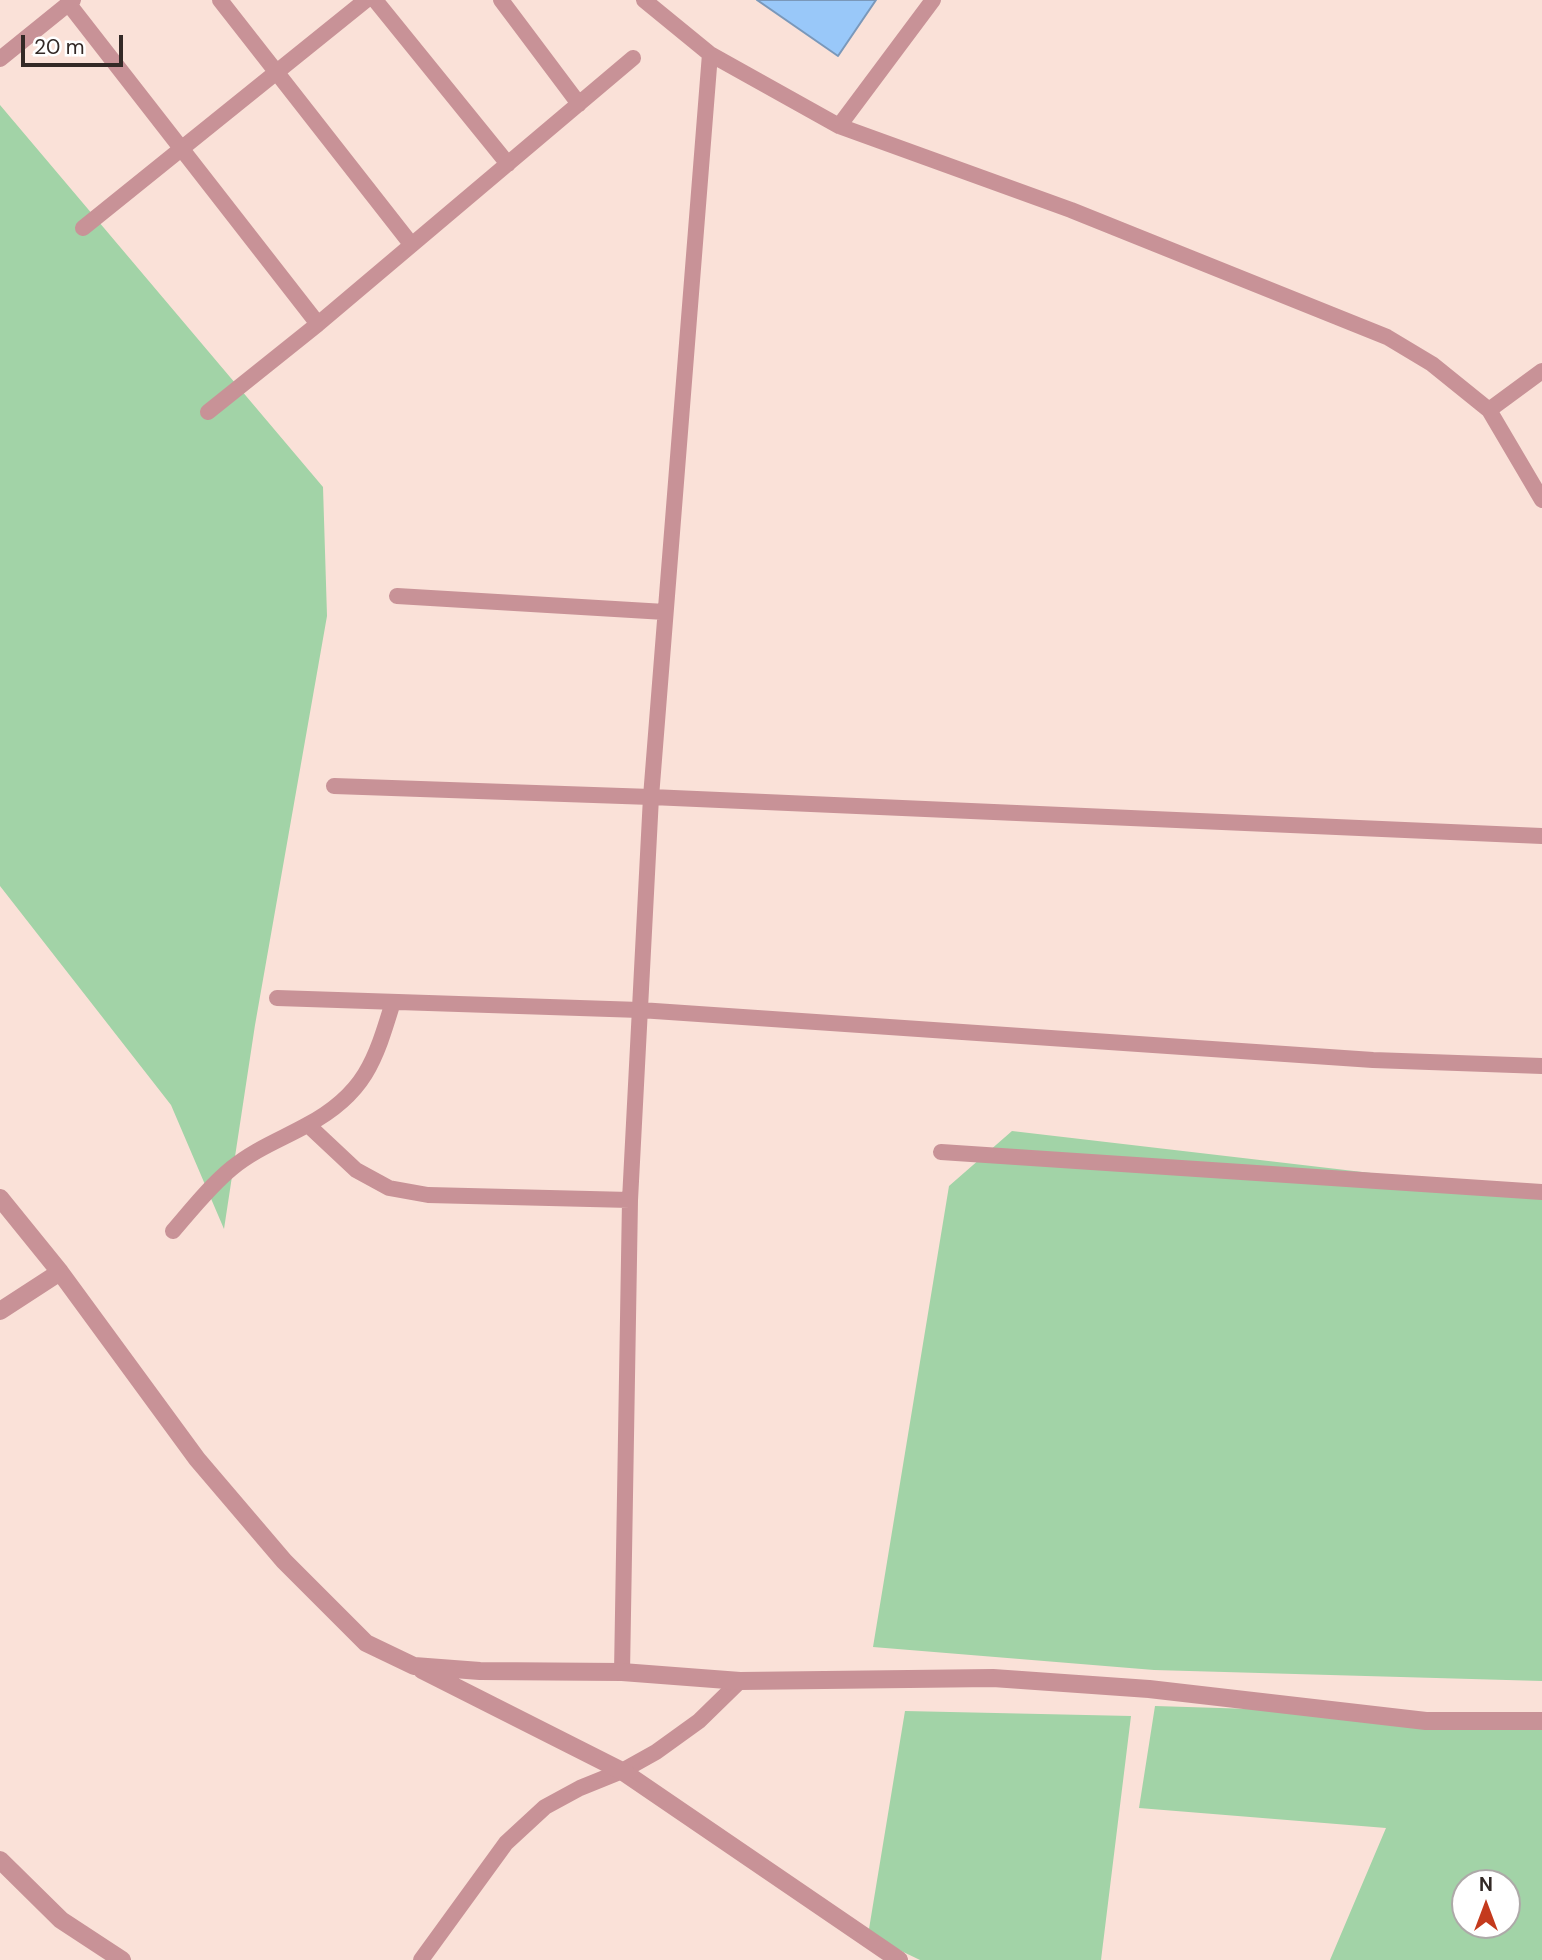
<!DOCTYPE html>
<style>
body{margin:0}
#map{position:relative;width:1542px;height:1960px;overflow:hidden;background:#fae1d8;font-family:"DM Sans",sans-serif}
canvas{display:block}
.north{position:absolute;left:1451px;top:1869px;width:70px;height:70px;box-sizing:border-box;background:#fff;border:2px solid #ada9a8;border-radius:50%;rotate:0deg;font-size:19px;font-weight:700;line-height:28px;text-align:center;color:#332926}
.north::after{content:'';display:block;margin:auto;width:24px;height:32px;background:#c43a1d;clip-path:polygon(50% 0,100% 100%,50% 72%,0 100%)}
.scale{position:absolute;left:21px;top:35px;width:102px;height:32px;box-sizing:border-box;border:4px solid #332926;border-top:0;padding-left:9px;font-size:21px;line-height:24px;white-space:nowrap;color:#332926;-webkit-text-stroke:5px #fff;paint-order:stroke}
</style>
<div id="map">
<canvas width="1542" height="1960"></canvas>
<div class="north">N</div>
<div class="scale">20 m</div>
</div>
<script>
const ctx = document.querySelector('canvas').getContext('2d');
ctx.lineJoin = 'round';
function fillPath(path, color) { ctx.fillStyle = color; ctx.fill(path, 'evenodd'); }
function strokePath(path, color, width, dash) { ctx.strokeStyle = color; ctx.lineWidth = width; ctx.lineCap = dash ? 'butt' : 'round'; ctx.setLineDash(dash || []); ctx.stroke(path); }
fillPath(new Path2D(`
 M0 105 323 487 327 616 255 1025 224 1229 171 1105 0 886Z
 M1012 1131 1542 1193V1681L1154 1670 873 1647 949 1186Z
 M1155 1706 1542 1718V1960H1330L1386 1828 1139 1808ZM1465 1883H1507V1925H1465Z
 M905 1711 1131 1716 1101 1960H920L868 1935Z`), '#a2d3a7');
const water = new Path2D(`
 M757 0H876L838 56Z`);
fillPath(water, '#99c8f9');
strokePath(water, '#7a98ba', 2);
strokePath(new Path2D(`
 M220 0 411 244
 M375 0 508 164
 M501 0 579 104
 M644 0 710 54 839 126 1071 210 1387 337 1432 364 1489 410 1542 500
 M68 3 318 324
 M0 59 73 0
 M839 126 933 0
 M83 228 366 0
 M1489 410 1542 371
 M208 412 318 324 633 58
 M397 596 665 612
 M334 786 651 797 1542 836
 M277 998 640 1010 1373 1060 1542 1066
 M308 1125 356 1170 389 1188 428 1195 630 1200
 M941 1152 1542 1192
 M173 1231C192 1209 210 1186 232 1168 255 1149 282 1139 307 1125 365 1094 375 1061 393 1002
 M622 1672 630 1200 651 797 710 54
 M421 1960 506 1843 545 1807 580 1788 622 1771 656 1752 699 1721 740 1681`), '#c89297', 16);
strokePath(new Path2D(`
 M0 1198 60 1272 197 1459 284 1561 366 1643 414 1666 480 1671 622 1672 740 1681 993 1678 1149 1689 1426 1721H1542
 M0 1311 60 1272
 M422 1670 622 1771 899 1960
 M0 1860 61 1920 122 1960`), '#c89297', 18);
</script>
